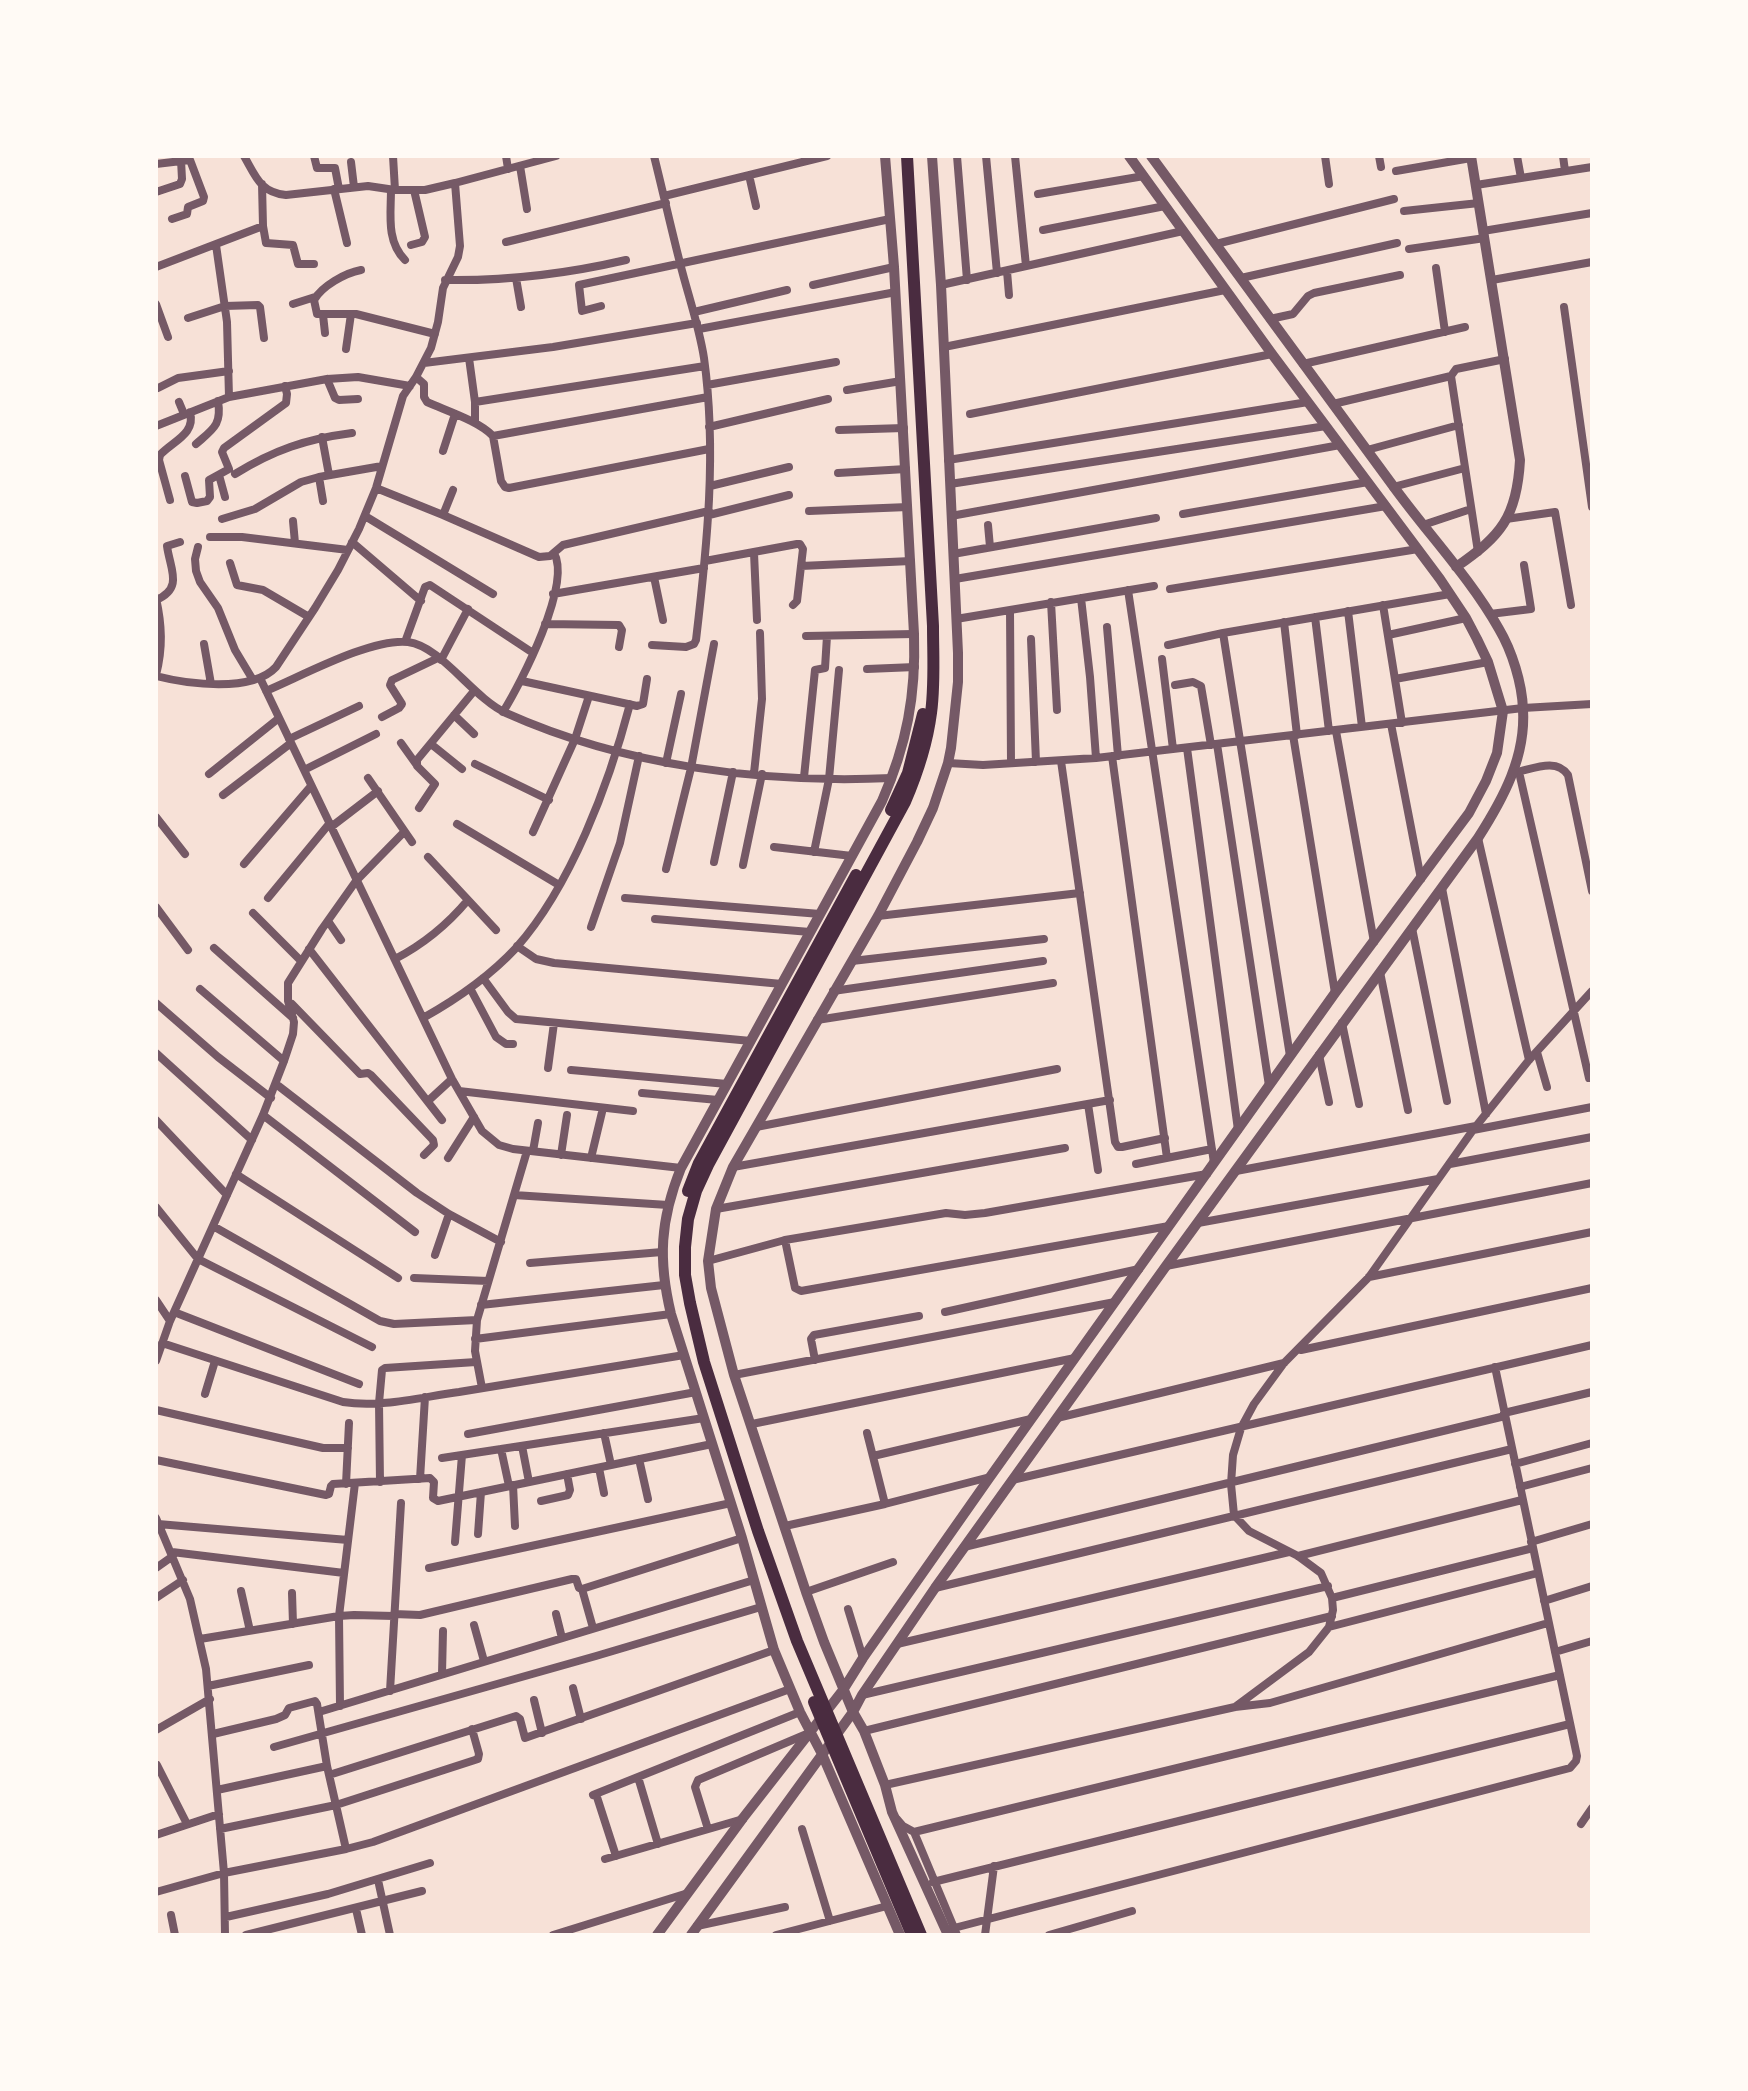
<!DOCTYPE html>
<style>
body{margin:0}
#map{position:relative;width:1748px;height:2091px;overflow:hidden;background:#f7e1d7;font-family:Inter,sans-serif}
canvas{display:block}
.frame{position:absolute;inset:0;border:158px solid #fffaf5;pointer-events:none}
</style>
<div id="map">
<canvas width="1748" height="2091"></canvas>
<div class="frame"></div>
</div>
<script>
const ctx = document.querySelector('canvas').getContext('2d');
ctx.lineJoin = 'round';
function strokePath(path, color, width, dash) { ctx.strokeStyle = color; ctx.lineWidth = width; ctx.lineCap = dash ? 'butt' : 'round'; ctx.setLineDash(dash || []); ctx.stroke(path); }
strokePath(new Path2D(`
 M314 156 317 168H335L339 189
 M393 156 395 190
 M506 156 508 169
 M957 156 967 280
 M986 156 997 273
 M1015 156 1026 266
 M1325 156 1329 184
 M1379 156 1381 167
 M1517 156 1521 178
 M1563 156 1565 171
 M351 162 354 187
 M156 164 190 160 204 197 203 201 188 207 187 214 172 219
 M520 166 527 209
 M1396 171 1471 158
 M749 175 756 206
 M455 183 556 156
 M262 184 263 226 266 243 293 245 298 264H314
 M1476 185 1592 167
 M334 189 347 243
 M391 189C391 214 386 241 405 260
 M156 192 180 184 182 179 181 160
 M1038 194 1144 176
 M664 196 827 156
 M1404 211 1479 203
 M1043 230 1165 206
 M1483 231 1592 213
 M506 242 666 203
 M1216 244 1394 199
 M216 245 227 322 229 397
 M411 245 422 242 425 237 414 190
 M1409 249 1485 238
 M156 267 263 226
 M1436 268 1445 332
 M361 270C345 273 322 286 314 300L317 314H356L435 334
 M1007 271 1009 295
 M516 278 521 307
 M1241 278 1397 243
 M445 280C507 281 566 274 626 260
 M1492 280 1592 262
 M813 285 894 267
 M941 285 1183 231
 M156 304 168 337
 M293 304 315 297
 M601 306 582 311 579 285 890 219
 M1564 307 1592 507
 M694 312 787 290
 M323 315 325 333
 M188 318 225 306 258 305 260 307 264 338
 M1270 319 1293 314 1308 296 1314 293 1400 275
 M699 329 896 292
 M944 347 1225 290
 M346 349 351 314
 M469 358 475 402V423
 M424 363 553 347 697 323
 M1303 364 1465 327
 M1451 376 1478 552
 M416 377 424 384V397L427 402C447 411 479 421 493 436L708 397
 M327 379 335 398 339 400 358 399
 M707 385 836 362
 M158 388 178 378 229 371
 M847 390 901 381
 M179 402 184 414
 M475 402 705 366
 M1333 404 1451 376 1456 369 1505 359
 M970 414 1272 354
 M156 426 229 397 327 379 358 377 410 386
 M709 427 828 399
 M839 430 904 428
 M493 436 501 481 505 487 509 488 709 449
 M322 437 329 475
 M196 444C213 429 222 425 218 401
 M1367 450 1459 425
 M443 451 455 414
 M948 460 1308 402
 M838 473 906 469
 M235 474C274 450 306 439 352 433
 M219 475 225 497
 M185 476 192 502 197 503 207 501 210 497 209 480 229 469 222 452 224 448 286 403 287 394 285 386
 M319 477 323 501
 M950 484 1326 426
 M710 486 789 467
 M1393 487 1465 468
 M376 488 443 515 539 557 550 556 563 545 709 511
 M170 500 159 460 160 455C173 441 196 434 190 412
 M809 511 908 507
 M1183 514 1368 482
 M443 515 453 490
 M709 515 789 495
 M365 516 493 594
 M951 516 1340 445
 M222 519 255 509 301 482 319 477 382 466
 M1506 519 1555 512 1571 605
 M293 521 295 543
 M988 525 990 547
 M1423 525 1471 509
 M210 537H242L348 550
 M352 542 421 601
 M198 547 195 559 196 571 200 582 218 608 235 650 253 680
 M754 553 757 620
 M953 554 1156 518
 M705 561 797 544H800L803 549 801 566 911 561
 M230 563 237 585 263 590 309 617
 M654 577 663 620
 M955 579 1386 506
 M1170 589 1418 549
 M1128 590 1214 1163
 M553 594 704 568
 M156 598C162 625 163 648 156 675
 M1081 598 1090 677 1096 758
 M156 600C184 588 170 569 167 546L180 542
 M1051 602 1057 710
 M793 605 797 601 801 566
 M1383 605 1402 723
 M1010 610 1011 763
 M1348 611 1362 727
 M1490 614 1531 609 1524 565
 M1315 617 1329 731
 M956 619 1154 586
 M1284 622 1297 735
 M545 624 619 625 622 630 619 647
 M1107 627 1118 756
 M1223 633 1290 1056
 M1388 635 1466 618
 M806 636 914 634
 M1031 639 1036 762
 M405 642 425 587 430 585 533 653
 M204 644 211 684
 M652 645 686 647 694 644 696 640C707 547 717 452 704 358 699 326 688 295 680 263 671 228 663 192 654 156
 M1168 645 1223 633 1450 594
 M1162 659 1173 749
 M441 660 468 609
 M867 669 915 667
 M156 676C187 684 252 693 276 667L315 608 338 570 359 529 376 488 403 396 416 377 431 348 438 322 443 288 458 257 460 246 455 183 425 190H395L368 186 286 195C260 192 256 177 244 156
 M260 678 452 1079 482 1131 499 1145 513 1149 681 1168
 M1395 679 1488 662
 M522 681 637 706 643 704 647 679
 M1175 685 1193 682 1201 686 1211 745
 M266 691C302 676 371 638 408 642 441 646 473 698 506 713 624 766 764 784 892 778
 M503 712C521 683 572 584 554 553
 M454 715 474 734
 M382 717 399 708 402 704 390 685 392 680 438 658
 M1391 724 1421 879
 M1336 731 1374 942
 M1293 735 1335 993
 M289 739 359 706
 M401 743 416 764
 M431 744 462 769
 M1217 744 1269 1086
 M1187 748 1238 1130
 M1112 756 1167 1158
 M1061 761 1115 1142 1118 1147H1122L1165 1138
 M666 763 681 694
 M948 763 983 765 1096 758 1523 708 1592 704
 M475 764 549 800
 M304 770 376 734
 M1517 772C1535 768 1557 758 1568 775L1592 891
 M1519 772 1589 1078
 M754 773 762 699 760 633
 M209 774 279 718
 M804 777 815 670 825 668 827 636
 M368 778 412 842
 M223 795 291 743
 M419 808 435 784 417 766V760L474 691
 M156 817 185 854
 M457 824 559 885
 M331 827 378 791
 M533 832 575 739 589 696
 M1478 838 1529 1060
 M774 847 852 856
 M814 852 829 779 839 670
 M428 857 496 930
 M714 862 733 772
 M244 864 311 786
 M743 865 762 774
 M666 869 691 768 714 644
 M1442 888 1486 1114
 M268 898 329 824
 M625 898 820 914
 M156 907 188 950
 M253 913 301 961
 M878 916 1080 893
 M655 919 810 932
 M328 921 341 940
 M591 927 620 843 639 756
 M1412 928 1447 1101
 M517 946 536 959 554 963 782 984
 M214 948 293 1018
 M309 949 442 1120
 M395 959C424 944 447 925 468 900
 M852 961 1044 939
 M1380 972 1408 1110
 M483 978 508 1012 516 1019 751 1041
 M470 988 496 1037 506 1044H513
 M200 989 284 1061
 M833 991 1043 961
 M156 1003 218 1057 271 1098
 M292 1004 360 1074 368 1073 371 1075 433 1140 434 1145 424 1155
 M423 1018C457 999 489 977 516 948 571 886 609 784 630 704
 M817 1020 1053 983
 M1342 1023 1359 1104
 M1537 1052 1547 1087
 M156 1053 252 1140
 M1319 1055 1329 1102
 M548 1068 554 1023
 M571 1070 727 1084
 M276 1084 417 1193 449 1214 501 1242
 M459 1091 633 1111
 M642 1093 718 1100
 M428 1101 452 1079
 M1088 1104 1098 1170
 M263 1115 415 1232
 M156 1120 227 1195
 M756 1127 1057 1069
 M1473 1130 1592 1107
 M533 1151 538 1123
 M561 1155 567 1115
 M448 1158 474 1117
 M591 1158 603 1108
 M1136 1164 1212 1149
 M1450 1164 1592 1137
 M733 1167 1110 1100
 M1236 1171 1476 1126
 M236 1174 398 1278
 M514 1195 668 1205
 M156 1207 198 1259 372 1347
 M716 1209 1065 1148
 M1198 1223 1438 1179
 M213 1226 380 1321 394 1324 477 1320
 M785 1240 795 1288 801 1291 1169 1226
 M435 1255 449 1214
 M708 1261 785 1240 946 1213 965 1215 985 1213 1207 1174
 M530 1263 662 1252
 M1166 1266 1592 1183
 M1369 1277 1592 1232
 M414 1278 488 1281
 M156 1300 170 1321
 M481 1305 664 1285
 M174 1312 359 1384
 M945 1312 1139 1269
 M475 1339 671 1314
 M162 1343 343 1402C381 1408 421 1397 459 1392 534 1380 609 1367 684 1355
 M1301 1350 1592 1288
 M815 1360 811 1339 814 1335 919 1316
 M156 1361 170 1321 263 1115 284 1061 293 1034 294 1022 288 1001V983L322 929 356 881 404 832
 M734 1375 1115 1302
 M482 1388 475 1351 477 1320 527 1151
 M205 1394 215 1361
 M156 1410 323 1448H348
 M1504 1413 1592 1392
 M1057 1418 1284 1363
 M752 1424 1075 1358
 M604 1433 611 1465
 M867 1433 885 1504
 M468 1434 696 1392
 M522 1446 529 1482
 M501 1449 509 1486
 M873 1456 1031 1419
 M442 1458 704 1418
 M639 1459 648 1499
 M156 1460 326 1495 329 1494 331 1486 333 1484 430 1478 434 1482 433 1498 438 1501 712 1444
 M1515 1464 1592 1443
 M599 1468 604 1493
 M420 1479 425 1397
 M1012 1480 1592 1345
 M380 1482 379 1403 382 1370 385 1368 476 1362
 M346 1484 349 1423
 M513 1485 515 1526
 M1520 1487 1592 1468
 M541 1501 568 1495 570 1490 567 1474
 M156 1518 190 1599 206 1669 224 1873 225 1935
 M158 1524 348 1540
 M785 1526 885 1504 990 1477
 M478 1534 481 1492
 M455 1542 462 1455
 M1531 1542 1592 1524
 M964 1547 1505 1416
 M172 1552 344 1573
 M1298 1556 1522 1500
 M156 1568 173 1556
 M429 1568 731 1503
 M935 1588 1512 1449
 M582 1589 593 1628
 M241 1591 250 1631
 M806 1592 893 1562
 M292 1593 293 1624
 M156 1598 183 1580
 M1332 1598 1533 1548
 M1544 1601 1592 1586
 M848 1609 863 1658
 M394 1614 420 1615 572 1579H576L579 1588 582 1589 742 1538
 M556 1614 562 1638
 M474 1625 484 1661
 M1329 1627 1538 1573
 M200 1639 339 1616 354 1615 394 1616
 M897 1644 1289 1552
 M1555 1652 1592 1641
 M442 1674 443 1631
 M208 1686 309 1665
 M573 1688 581 1719
 M390 1691 401 1503
 M862 1695 1328 1586
 M534 1700 542 1733
 M340 1706 339 1616 355 1483
 M1235 1707 1309 1652 1329 1627 1333 1610 1332 1598 1321 1573 1298 1556 1249 1531 1234 1515 1231 1484 1233 1455 1241 1428 1254 1404 1284 1363 1369 1277 1473 1130 1529 1060 1592 991
 M319 1712 754 1580
 M156 1730 210 1699
 M864 1731 1332 1616
 M213 1734 276 1719 285 1715 289 1708 315 1701 317 1704 327 1766 346 1849
 M274 1747 596 1656 761 1607
 M157 1765 187 1824
 M329 1775 516 1716 520 1719 525 1738 774 1650
 M638 1777 658 1844
 M885 1785 1235 1707 1270 1703 1548 1623
 M217 1790 327 1766
 M596 1794 616 1856
 M593 1795 800 1712
 M897 1819 903 1826 914 1832 1560 1675
 M1581 1824 1592 1808
 M220 1829 336 1805 478 1759 479 1754 472 1729
 M708 1829 695 1787 698 1780 809 1733
 M802 1829 830 1921
 M914 1832 957 1935
 M156 1835 219 1814
 M605 1859 743 1819
 M378 1880 390 1935
 M933 1882 1570 1724
 M156 1892 224 1873 346 1849 373 1842 790 1689
 M356 1909 362 1935
 M171 1915 175 1935
 M226 1917 328 1894 430 1863
 M697 1926 785 1907
 M947 1931 954 1928 1570 1768 1576 1761 1577 1756 1495 1367
 M246 1935 422 1891
 M553 1935 688 1893
 M776 1935 887 1906
 M985 1935 994 1866
 M1049 1935 1132 1911`), '#755966', 8);
strokePath(new Path2D(`
 M885 156 894 267 914 634C916 695 907 744 882 801L681 1168C660 1220 658 1260 671 1314L742 1538 774 1650 800 1712 822 1754 900 1935
 M932 156 941 285 958 653V682L951 748 948 763 933 808 917 842 878 916 733 1167 716 1209 708 1261 711 1288 734 1375 806 1592 824 1642 853 1712 864 1731 885 1785 892 1812 948 1935
 M1456 567C1501 536 1517 517 1520 460L1471 156
 M657 1935 743 1818 843 1690 863 1658 990 1477 1335 993 1469 813 1486 781 1497 753 1503 711 1488 662 1477 639 1466 618 1440 579 1272 354 1129 156
 M691 1935 853 1712 862 1695 935 1588 1166 1266 1478 838C1503 799 1526 757 1523 709 1522 683 1512 651 1499 629 1469 576 1426 532 1391 483 1311 374 1231 265 1151 156`), '#755966', 10);
strokePath(new Path2D(`
 M907 156 933 626C933 655 935 684 931 713 927 744 917 774 905 802L708 1165 696 1191 688 1219 685 1247V1275L690 1303 704 1362 758 1531 797 1641 921 1935
 M891 810 908 773 923 714
 M688 1191 699 1163 856 875
 M814 1702 912 1935`), '#4a2c40', 12);
</script>
